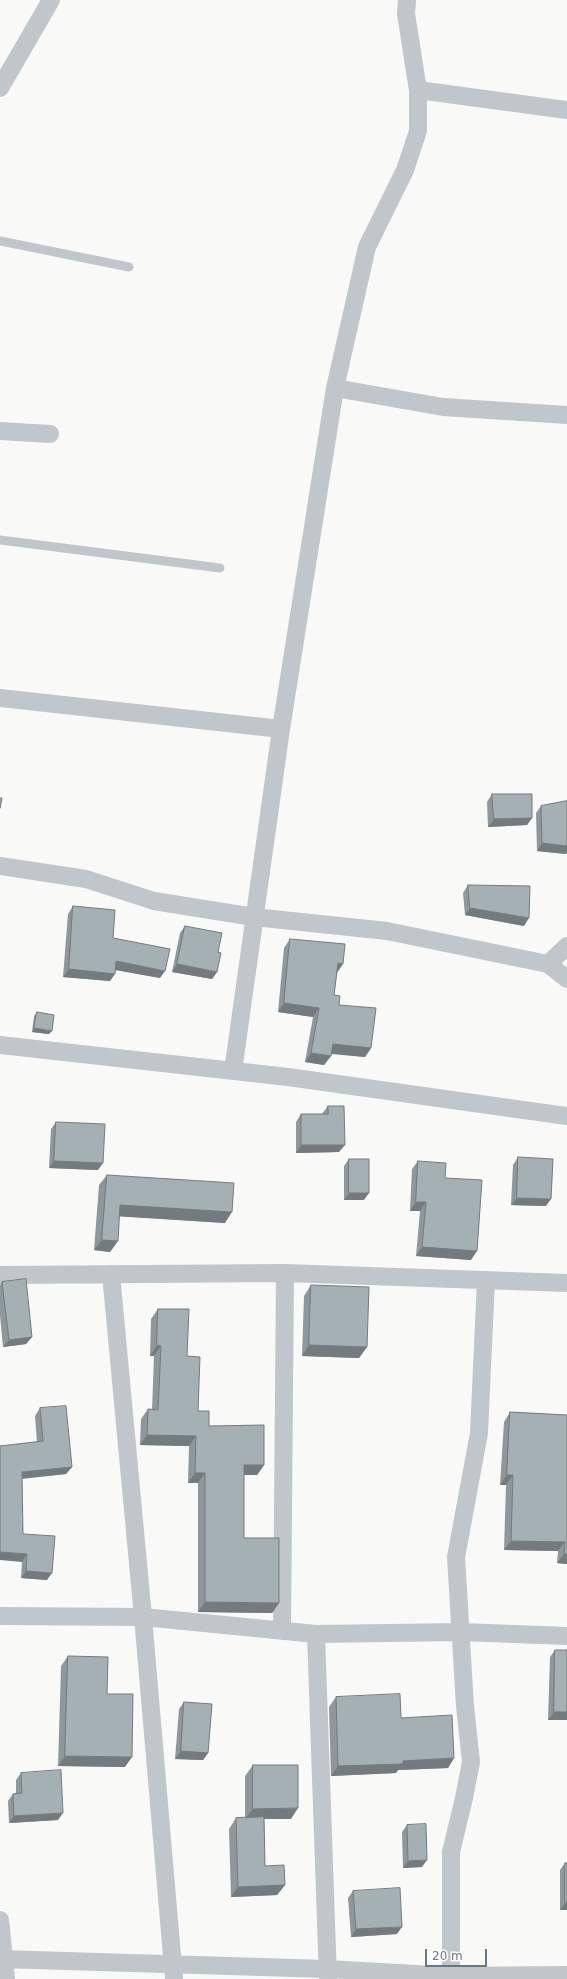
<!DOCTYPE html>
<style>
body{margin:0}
#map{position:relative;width:567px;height:1979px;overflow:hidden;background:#f9f9f7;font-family:"DejaVu Sans",sans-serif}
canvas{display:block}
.scale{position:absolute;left:425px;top:1949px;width:62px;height:18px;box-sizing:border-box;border:2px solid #667881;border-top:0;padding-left:5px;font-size:12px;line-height:14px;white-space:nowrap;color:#667881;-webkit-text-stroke:3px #fff;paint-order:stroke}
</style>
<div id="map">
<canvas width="567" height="1979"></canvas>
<div class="scale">20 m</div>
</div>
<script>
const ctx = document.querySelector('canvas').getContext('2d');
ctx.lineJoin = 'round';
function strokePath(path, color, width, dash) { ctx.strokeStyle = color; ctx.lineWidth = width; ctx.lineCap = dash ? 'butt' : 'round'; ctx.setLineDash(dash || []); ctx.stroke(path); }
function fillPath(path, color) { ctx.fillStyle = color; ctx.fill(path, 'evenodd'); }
strokePath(new Path2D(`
 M0 241 129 267
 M0 540 220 568`), '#c0c6c9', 9);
strokePath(new Path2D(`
 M0 88 51 0
 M418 90 567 110
 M335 388 443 407 567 415
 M0 431 50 434
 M0 698 281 729
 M0 866 86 879 154 901 254 917 387 931 548 964 567 979
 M548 964 567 946
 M0 1045 288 1077 567 1116
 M233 1071 281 729 335 388 367 247 405 170 418 131V90L406 14 407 0
 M111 1274 143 1617 174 1979
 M0 1275 285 1273 567 1283
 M0 1616 143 1617 316 1634 461 1632 567 1636
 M282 1631 285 1273
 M316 1634 328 1979
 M0 1920 6 1979
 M0 1959 327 1969 451 1976 567 1975
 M451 1976V1852L464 1798 471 1762 465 1706 456 1557 479 1433 486 1280`), '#c0c6c9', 18);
fillPath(new Path2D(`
 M492 794 532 818 527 825 488 827 487 802Z
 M567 801V852L566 854 537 851 536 813 541 806Z
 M468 885 524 926 465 915 463 893Z
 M73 906 113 938 160 978 115 970 110 981 63 977 68 914Z
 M185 926 218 952 217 972 212 979 172 972 180 933Z
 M290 939 337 973 334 995 339 1005 371 1048 365 1057 331 1054V1056L324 1065 305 1062 313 1017 278 1012 284 948Z
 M37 1012 49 1034 32 1032 34 1016Z
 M328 1106 339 1152 296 1153V1122L301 1114H322Z
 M56 1122 98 1170 49 1168 51 1129Z
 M518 1157 546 1206 511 1205 513 1165Z
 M349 1159 364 1200H344V1166Z
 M418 1161 445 1178 471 1260 416 1256 420 1211H410L412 1169Z
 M107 1175 225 1223 119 1216 118 1241 110 1252 94 1250 99 1185Z
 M2 1282 32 1337 26 1344 3 1347 0 1315V1285Z
 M311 1285 367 1347 359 1358 302 1356 304 1296Z
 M158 1309 187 1356 198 1411 209 1426 264 1465 257 1475H244V1538L279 1603 272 1613 198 1612V1483H188L189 1446 140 1445 141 1419 148 1409 152 1410 154 1356H150L151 1319Z
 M40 1408 72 1467 66 1474 22 1479 23 1534 47 1580 21 1578 22 1562 0 1446 37 1442 35 1416Z
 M510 1412 567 1415V1564L557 1563 558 1551 504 1550 506 1485H500L504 1422Z
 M555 1650H567V1720H548L550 1657Z
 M68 1656 107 1694 125 1767 58 1766 61 1666Z
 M336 1697 401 1718 454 1758 448 1768 398 1770 396 1773 331 1776 329 1707Z
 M184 1702 208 1753 203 1760 175 1759 179 1709Z
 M253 1765 291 1819H264L265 1866 285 1885 277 1895 231 1897 229 1829 236 1818H245V1776Z
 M21 1773 58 1820 9 1823 8 1801 13 1794 16 1793V1780Z
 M407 1825 422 1867 403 1868 402 1832Z
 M565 1863 567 1910H560V1870Z
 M353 1891 397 1934 351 1937 348 1898Z`), '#8e979b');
fillPath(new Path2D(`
 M532 818 527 825 488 827 494 819Z
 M542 843 567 846V852L566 854 537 851Z
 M470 908 529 918 524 926 465 915Z
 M116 961 165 971 160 978 111 969Z
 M338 963 343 964 337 973 332 972Z
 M177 964 217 972 212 979 172 972Z
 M69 969 115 974 110 981 63 977Z
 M284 1003 319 1008 313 1017 278 1012Z
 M34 1028 52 1031 49 1034 32 1032Z
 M333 1044 371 1048 365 1057 326 1053Z
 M311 1053 331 1056 324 1065 305 1062Z
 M301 1145H345L339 1152 296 1153Z
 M54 1161 103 1163 98 1170 49 1168Z
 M349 1193H369L364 1200H344Z
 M517 1198 551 1199 546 1206 511 1205Z
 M416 1202H426L420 1211H410Z
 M120 1205 232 1212 225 1223 113 1216Z
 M102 1240 118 1241 110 1252 94 1250Z
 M422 1247 477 1251 471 1260 416 1256Z
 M32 1337 26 1344 3 1347 9 1340Z
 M157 1345 161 1346 154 1356H150Z
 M309 1345 367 1347 359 1358 302 1356Z
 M147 1435 196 1436 189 1446 140 1445Z
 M244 1465H264L257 1475H237Z
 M72 1467 66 1474 16 1479 22 1472Z
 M195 1473H205L198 1483H188Z
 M507 1475H513L506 1485H500Z
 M511 1541 565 1542 558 1551 504 1550Z
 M0 1552 27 1554 22 1562 0 1560Z
 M564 1554H567V1564L557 1563Z
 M26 1571 52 1573 47 1580 21 1578Z
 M205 1602 279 1603 272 1613 198 1612Z
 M554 1712H567V1720H548Z
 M181 1751 208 1753 203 1760 175 1759Z
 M65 1756 132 1757 125 1767 58 1766Z
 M454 1758 448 1768 398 1770 396 1773 331 1776 338 1766 403 1761Z
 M298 1808 291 1819H245L253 1809Z
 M63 1813 58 1820 9 1823 14 1816Z
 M427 1860 422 1867 403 1868 408 1861Z
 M285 1885 277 1895 231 1897 238 1887Z
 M565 1903H567V1910H560Z
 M402 1927 397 1934 351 1937 356 1929Z`), '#747b7e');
const building = new Path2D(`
 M492 794H532V818L494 819Z
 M0 798H2L0 808Z
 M567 801V846L542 843 541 806Z
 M468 885 530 886 529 918 470 908Z
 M73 906 115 910 113 938 170 949 165 971 116 961 115 974 69 969Z
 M185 926 222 933 218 952 221 953 217 972 177 964Z
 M290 939 345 944 343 964 338 963 334 995 340 996 339 1005 376 1008 371 1048 333 1044 331 1056 311 1053 319 1008 284 1003Z
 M37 1012 54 1015 52 1031 34 1028Z
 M328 1106H344L345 1145H301V1114H328Z
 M56 1122 105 1124 103 1163 54 1161Z
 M518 1157 553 1159 551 1199 517 1198Z
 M349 1159H369V1193H349Z
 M418 1161 446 1163 445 1178 482 1180 477 1251 422 1247 426 1202H416Z
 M107 1175 234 1183 232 1212 120 1205 118 1241 102 1240Z
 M26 1279 32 1337 9 1340 2 1282Z
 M311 1285 369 1287 367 1347 309 1345Z
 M158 1309H189L187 1356 200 1357 198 1411H209V1426L264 1425V1465H244V1538H279V1603L205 1602V1473H195L196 1436 147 1435 148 1409 158 1410 161 1346 157 1345Z
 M66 1406 72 1467 22 1472 23 1534 55 1536 52 1573 26 1571 27 1554 0 1552V1446L43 1441 40 1408Z
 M510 1412 567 1415V1554H564L565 1542 511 1541 513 1475H507Z
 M555 1650H567V1712H554Z
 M68 1656 108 1657 107 1694H133L132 1757 65 1756Z
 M400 1694 401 1718 452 1715 454 1758 403 1761V1764L338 1766 336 1697Z
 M184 1702 212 1704 208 1753 181 1751Z
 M253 1765H298V1808L253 1809Z
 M61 1770 63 1813 14 1816 13 1794 22 1793 21 1773Z
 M264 1817 265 1866 284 1865 285 1885 238 1887 236 1818Z
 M426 1824 427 1860 408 1861 407 1825Z
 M565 1863H567V1903H565Z
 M400 1888 402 1927 356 1929 353 1891Z`);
fillPath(building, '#a5b0b4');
strokePath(building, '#747b7e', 1);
</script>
